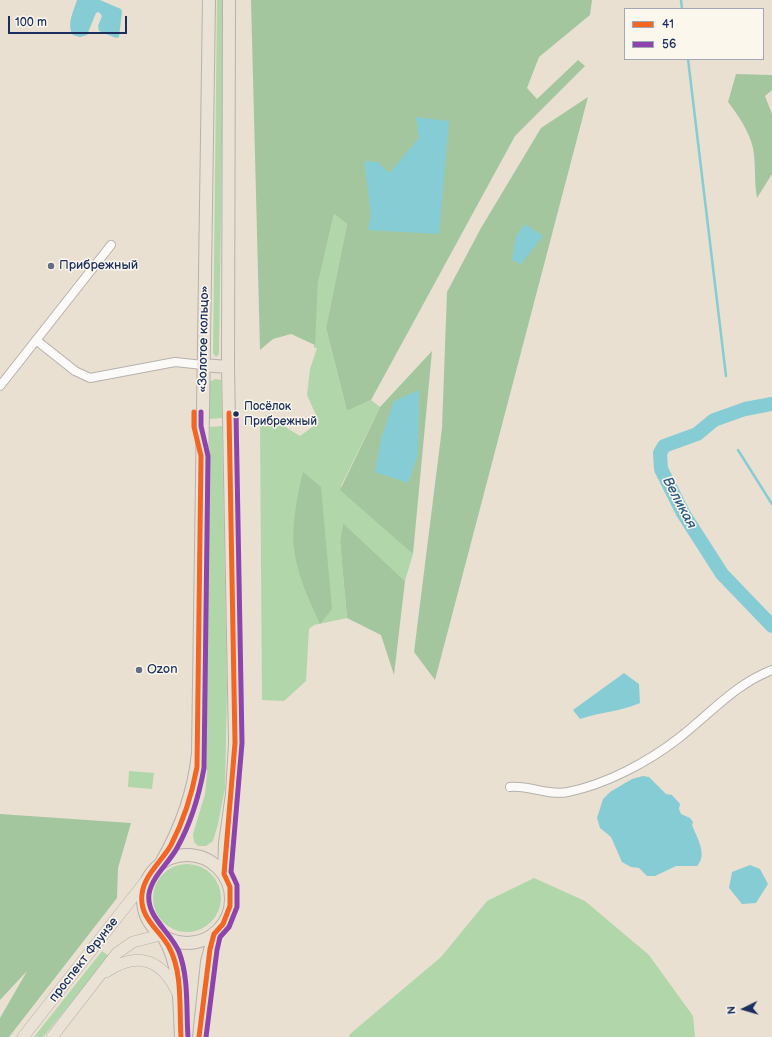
<!DOCTYPE html>
<meta charset="utf-8">
<style>
body{margin:0}
#map{position:relative;width:772px;height:1037px;overflow:hidden;background:#e9e0d1;font-family:"Balsamiq Sans",sans-serif}
canvas{display:block}
.legend{position:absolute;left:624px;top:8px;width:140px;height:52px;box-sizing:border-box;background:#fbf7ec;border:1px solid #a1a7b3;margin:0;padding:5px 7px;list-style:none;font-size:12px;color:#1b2f5e}
.legend li{display:flex;align-items:center;gap:8px;height:20px}
.legend b{width:20px;border:1px solid #a1a7b3}
.north{position:absolute;left:724px;top:989px;width:40px;height:40px;-webkit-text-stroke:3px #fbf7ec;paint-order:stroke;rotate:265deg;font-size:11px;font-weight:700;line-height:16px;text-align:center;color:#1b2f5e}
.north::after{content:'';display:block;margin:auto;width:14px;height:18px;background:#1b2f5e;clip-path:polygon(50% 0,100% 100%,50% 72%,0 100%)}
.scale{position:absolute;left:8px;top:16px;width:119px;height:18px;box-sizing:border-box;border:2px solid #1b2f5e;border-top:0;padding-left:5px;font-size:12px;line-height:14px;white-space:nowrap;color:#1b2f5e;-webkit-text-stroke:3px #fbf7ec;paint-order:stroke}
</style>
<div id="map">
<canvas width="772" height="1037"></canvas>
<ul class="legend">
<li><b style="height:5px;background:#f26522"></b>41</li>
<li><b style="height:5px;background:#8e44ad"></b>56</li>
</ul>
<div class="north">N</div>
<div class="scale">100 m</div>
</div>
<script>
const ctx = document.querySelector('canvas').getContext('2d');
ctx.lineJoin = 'round';
function fillPath(path, color) { ctx.fillStyle = color; ctx.fill(path, 'evenodd'); }
function strokePath(path, color, width, dash) { ctx.strokeStyle = color; ctx.lineWidth = width; ctx.lineCap = dash ? 'butt' : 'round'; ctx.setLineDash(dash || []); ctx.stroke(path); }
function label(font, color, halo, rows, align = 'center') {
  ctx.font = font + ' "Balsamiq Sans",sans-serif'; ctx.lineWidth = 3; ctx.setLineDash([]); ctx.textBaseline = 'middle'; ctx.strokeStyle = halo; ctx.fillStyle = color; for (const [text, x, y, turn = 0] of rows) {
    ctx.save(); ctx.translate(x, y); ctx.rotate((+turn || 0) * Math.PI / 180); ctx.textAlign = isNaN(turn) ? turn : align; if (halo) ctx.strokeText(text, 0, 0); ctx.fillText(text, 0, 0); ctx.restore();
  }
}
fillPath(new Path2D(`
 M217 0H224L219 354 216 357 213 353Z
 M334 214 347 224 326 328 347 411 371 400 380 407 341 486 413 554 405 581 343 523 340 541 347 618 314 625 309 629 306 681 284 701 262 700 260 423 266 415 300 436 319 422 307 395 310 369 317 348H314L318 283Z
 M215 379 221 380 222 418 209 419V382Z
 M222 426 227 689 225 788 218 824 213 841 206 846H198L194 842 193 834 205 794 207 774 205 689 210 427Z
 M129 771 154 773 152 789 128 787Z
 M153 898a34 34 0 1 1 68 0a34 34 0 1 1-68 0Z
 M534 878 585 901 649 955 693 1016 695 1037H349L350 1034 441 957 487 901Z
 M102 951 109 956 43 1037H34Z`), '#b1d6aa');
fillPath(new Path2D(`
 M251 0H592L590 15 539 57 527 88 537 99 578 60 585 66 515 136 371 400 347 411 326 328 347 224 334 214 318 283 315 345 291 334 273 339 260 350Z
 M736 74 772 75V90L765 96 772 114V174L757 198C754 181 756 164 753 148 749 131 738 115 728 102Z
 M588 97 435 680 414 652 442 428 447 292 481 228 541 128Z
 M432 351 413 554 340 490 380 407Z
 M303 472 321 487 332 609 320 624C309 600 297 575 294 548 291 529 298 491 303 472Z
 M343 523 405 581 394 675 381 635 347 618 340 541Z
 M0 814 131 823 118 868 117 898 9 1037H0V1018L27 971 0 1000Z`), '#a4c69f');
fillPath(new Path2D(`
 M77 0H100L121 9 122 12 119 37 116 38 99 31 98 26 102 16 99 12 96 13 87 35 80 37 73 35C66 25 74 10 77 0Z
 M416 117 449 121 439 234 368 230 371 214 364 161 378 162 389 173 419 138Z
 M525 224 543 236 521 264 512 260 516 236Z
 M419 390 418 455 408 483 375 472 381 439 394 401Z
 M624 673 639 684 640 703C619 712 600 712 580 719L573 710Z
 M643 776 649 777 666 794 672 795 680 804 679 809 681 814 690 818 693 822 692 825C697 838 708 855 697 866H676L655 876H647L639 868 631 867 622 862 611 837 600 828 597 818 603 799 610 792 632 779Z
 M750 865 760 869 768 884 756 903 742 904 729 888 732 872Z`), '#86ccd5');
strokePath(new Path2D(`
 M681 0 682 9
 M688 59 726 376
 M738 450 772 504`), '#86ccd5', 2.5);
strokePath(new Path2D(`
 M772 404 745 409 714 420 697 434 664 446 660 453 661 469 683 513 722 574 772 626`), '#86ccd5', 14);
const minor = new Path2D(`
 M36 340 75 371 90 378 175 362 203 365
 M0 386 111 245
 M510 787C530 785 548 796 568 792 607 784 648 762 679 738 711 713 734 685 772 670`);
const major = new Path2D(`
 M106 972C138 950 163 960 178 994
 M23 1037 145 882
 M52 1037 117 953 133 942 160 935`);
const highway = new Path2D(`
 M203 365 228 367
 M143 899a44 44 0 1 1 88 0a44 44 0 1 1-88 0Z
 M161 863C181 828 194 793 198 753L209 0
 M224 874 225 843 232 794 235 743 228 367 229 0
 M164 938C181 967 179 1003 181 1037
 M199 1037 207 962 214 934`);
strokePath(minor, '#b5b1ac', 10);
strokePath(major, '#b5b1ac', 12);
strokePath(highway, '#b5b1ac', 14);
strokePath(minor, '#fcfaf8', 8);
strokePath(major, '#ebe2d6', 11);
strokePath(highway, '#ebe2d6', 12);
strokePath(new Path2D(`
 M181 1037C179 1008 183 973 169 947 159 929 139 918 142 894 144 875 162 861 171 845 184 820 192 794 197 767L201 456 194 427V412
 M199 1037 210 949 214 934 223 924 230 906V887L224 874 235 743 229 413`), '#f26522', 5);
strokePath(new Path2D(`
 M188 1037C186 1009 189 978 179 952 171 932 146 917 149 894 152 876 169 863 177 848 191 823 199 796 204 768L208 456 201 426V412
 M206 1037 217 950 220 937 229 927 237 907V885L231 872 242 743 236 413`), '#8e44ad', 5);
for (const [x, y, r, color] of [
 [51,266,4,"#636d86"],
 [236,414,3.5,"#1b2f5e"],
 [139,670,4,"#636d86"]
]) { const dot = new Path2D(); dot.arc(x, y, r, 0, 2 * Math.PI); ctx.fillStyle = color; ctx.fill(dot); strokePath(dot, '#fbf7ec', 1.5); }
label('12px', '#1b2f5e', '#fbf7ec', [
 ["Посёлок",244,407],
 ["Прибрежный",244,422]
], 'left');
label('13px', '#1b2f5e', '#fbf7ec', [
 ["Прибрежный",59,266],
 ["Ozon",147,670]
], 'left');
label('13px', '#1b2f5e', '#fbf7ec', [
 ["«Золотое кольцо»",204,339,-89],
 ["проспект Фрунзе",84,960,-52]
]);
label('italic 14px', '#2e5c82', '#fbf7ec', [
 ["Великая",679,503,62]
]);
</script>
